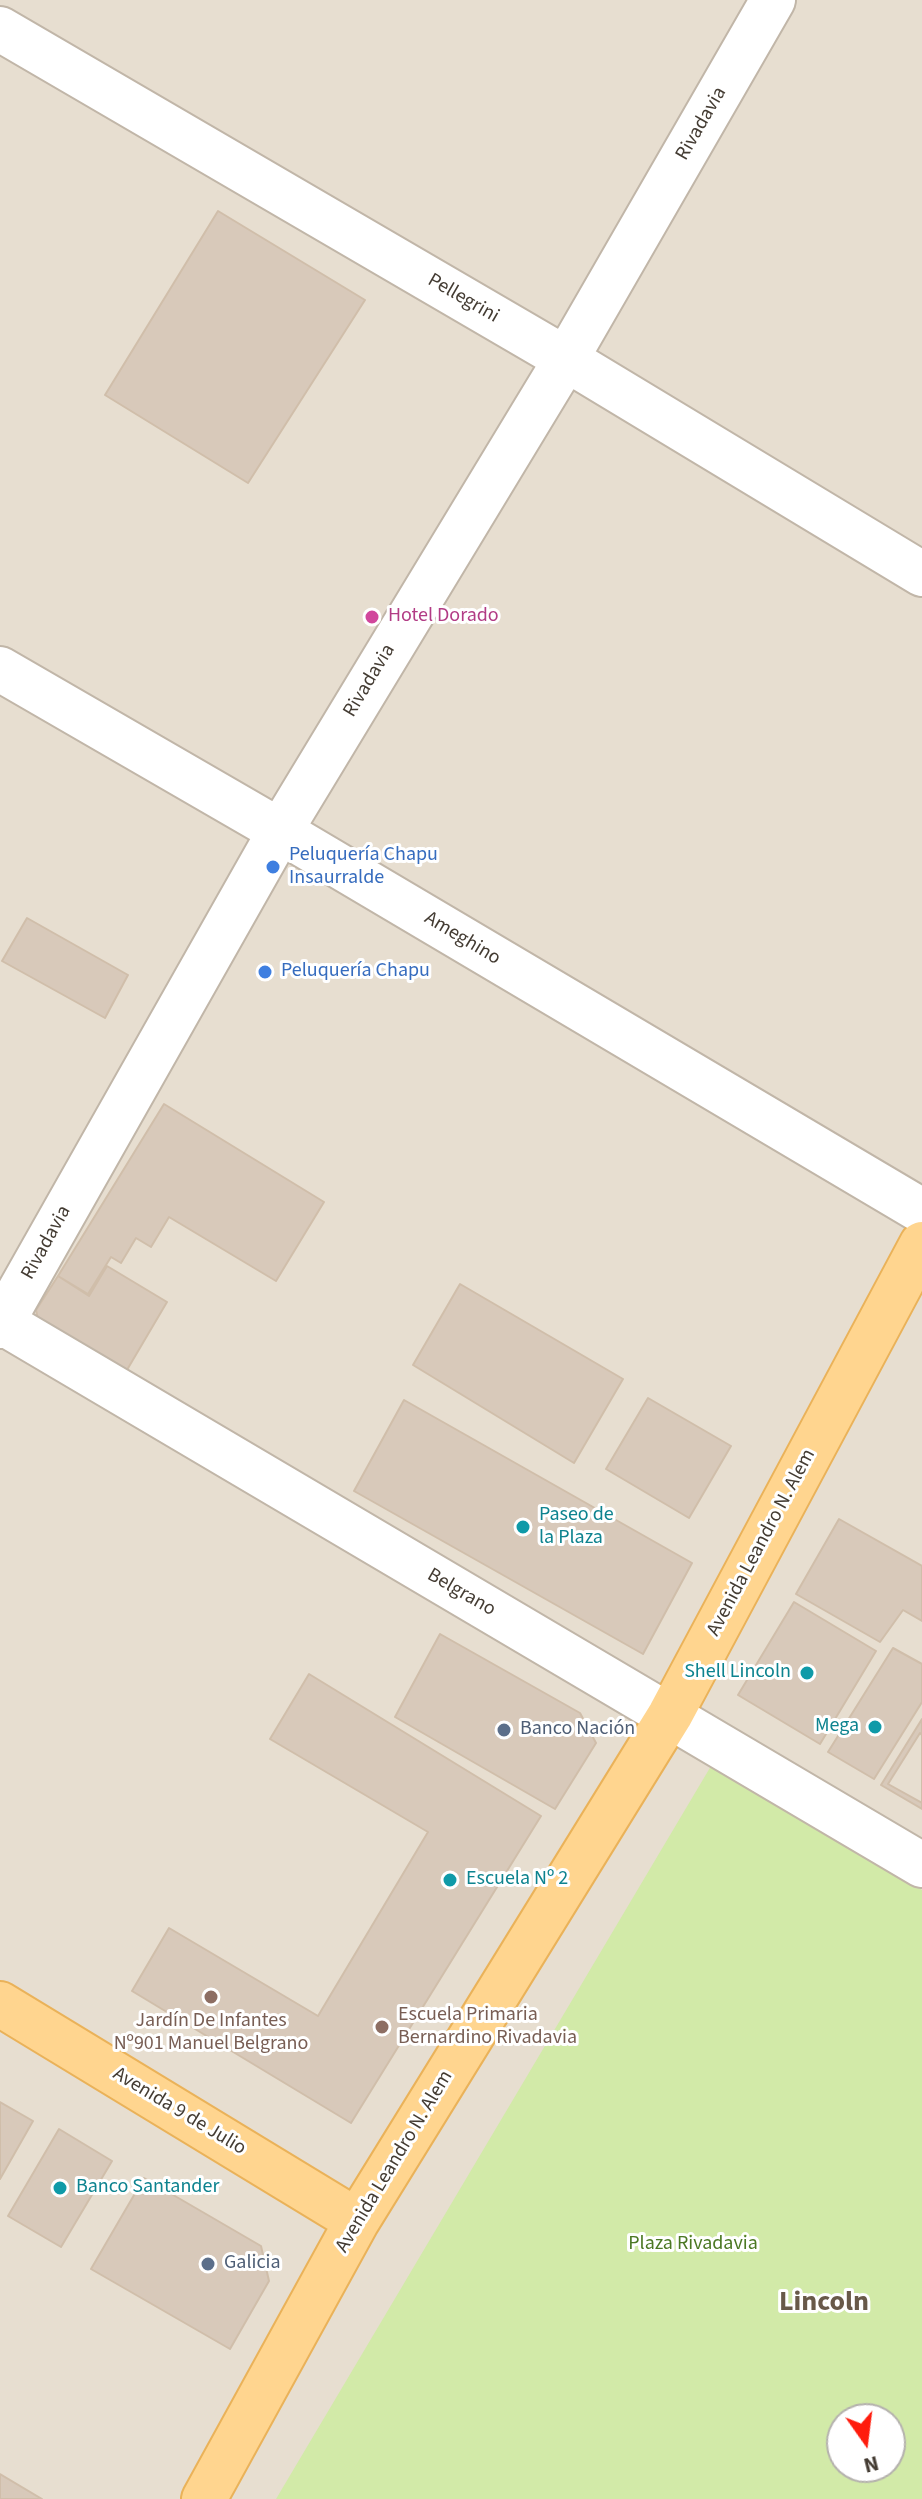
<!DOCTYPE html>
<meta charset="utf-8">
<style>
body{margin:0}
#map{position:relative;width:922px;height:2499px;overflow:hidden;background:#f2ece2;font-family:"Source Sans 3",sans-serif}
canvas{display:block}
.north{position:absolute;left:826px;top:2403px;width:80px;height:80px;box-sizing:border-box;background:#fff;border:2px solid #b4b1ad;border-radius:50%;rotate:166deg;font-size:22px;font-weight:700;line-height:32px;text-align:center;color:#443c33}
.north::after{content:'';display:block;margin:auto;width:28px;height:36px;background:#ff1c0d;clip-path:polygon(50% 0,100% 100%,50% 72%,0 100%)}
</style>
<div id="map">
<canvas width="922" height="2499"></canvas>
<div class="north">N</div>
</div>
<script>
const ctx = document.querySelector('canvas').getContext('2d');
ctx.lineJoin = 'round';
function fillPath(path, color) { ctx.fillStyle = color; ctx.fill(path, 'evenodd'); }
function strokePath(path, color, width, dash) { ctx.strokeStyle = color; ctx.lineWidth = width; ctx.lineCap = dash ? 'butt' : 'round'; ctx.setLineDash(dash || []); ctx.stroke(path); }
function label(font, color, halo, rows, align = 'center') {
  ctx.font = font + ' "Source Sans 3",sans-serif'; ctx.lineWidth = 6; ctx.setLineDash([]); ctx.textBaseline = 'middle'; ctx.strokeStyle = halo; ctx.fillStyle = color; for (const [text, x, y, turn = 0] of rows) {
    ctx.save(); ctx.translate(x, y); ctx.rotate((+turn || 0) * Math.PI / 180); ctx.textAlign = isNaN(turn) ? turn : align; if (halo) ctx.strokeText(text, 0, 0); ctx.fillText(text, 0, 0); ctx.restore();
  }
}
fillPath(new Path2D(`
 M0 0H922V2499H0ZM842 2419H890V2467H842Z`), '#e7ded0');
fillPath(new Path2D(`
 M711 1766 922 1890V2499H276ZM842 2419H890V2467H842Z`), '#d2eaa8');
const building = new Path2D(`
 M218 211 365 300 248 483 105 395Z
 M27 918 128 975 105 1018 2 961Z
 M164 1104 324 1202 276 1281 169 1217 151 1247 136 1238 121 1263 111 1257 88 1294 58 1276Z
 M107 1266 167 1302 124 1375 39 1324 36 1310 58 1276 89 1296Z
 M460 1284 623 1379 574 1463 413 1365Z
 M648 1398 731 1446 689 1518 606 1469Z
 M404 1400 692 1563 643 1654 354 1491Z
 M839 1519 922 1566V1621L903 1610 880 1642 796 1594Z
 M794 1602 876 1651 820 1744 738 1695Z
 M440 1634 580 1713 596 1743 555 1809 395 1717Z
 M893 1648 922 1664V1702L874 1779 828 1752Z
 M309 1674 541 1816 351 2123 132 1991 169 1928 318 2016 428 1832 270 1739Z
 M922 1719V1809L881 1785Z
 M920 1733 922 1735V1803L888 1784Z
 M0 2102 33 2121 0 2179Z
 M59 2129 112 2161 61 2247 8 2216Z
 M144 2178 261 2246 269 2281 230 2349 91 2269Z
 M0 2474 42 2499H0Z`);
fillPath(building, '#d8c9ba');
strokePath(building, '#d0beaa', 2);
const minor = new Path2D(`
 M0 29 566 359 922 574
 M0 669 280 831 922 1211
 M0 1321 922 1865
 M0 1326 280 831 566 359 773 0`);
const major = new Path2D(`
 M0 2004 357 2221
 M204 2499 357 2221 670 1715 922 1244`);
strokePath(minor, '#c1b6a8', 48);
strokePath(major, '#eab259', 48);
strokePath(minor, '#fff', 44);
strokePath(major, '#ffd58f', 44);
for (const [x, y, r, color] of [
 [372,617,8,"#d1479c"],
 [273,867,8,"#3f7fe0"],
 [265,972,8,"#3f7fe0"],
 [523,1527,8,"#0f9aa8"],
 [807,1673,8,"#0f9aa8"],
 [875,1727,8,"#0f9aa8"],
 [504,1730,8,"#5c6f8a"],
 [450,1880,8,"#0f9aa8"],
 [211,1997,8,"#8d6e63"],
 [382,2027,8,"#8d6e63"],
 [60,2188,8,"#0f9aa8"],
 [208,2264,8,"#5c6f8a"]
]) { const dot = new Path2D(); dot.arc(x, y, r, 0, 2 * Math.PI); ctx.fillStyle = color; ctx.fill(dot); strokePath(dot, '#fff', 3); }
label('20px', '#443c33', '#fff', [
 ["Rivadavia",702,124,-60],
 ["Pellegrini",463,299,30],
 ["Rivadavia",370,681,-59],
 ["Ameghino",462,939,31],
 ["Rivadavia",47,1243,-61],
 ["Avenida Leandro N. Alem",762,1543,-62],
 ["Belgrano",461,1593,30],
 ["Avenida 9 de Julio",179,2112,31],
 ["Avenida Leandro N. Alem",395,2162,-59]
]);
label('20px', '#b23c85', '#fff', [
 ["Hotel Dorado",388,617]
], 'left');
label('20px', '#366cbe', '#fff', [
 ["Peluquería Chapu",289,856],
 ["Insaurralde",289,879],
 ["Peluquería Chapu",281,972]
], 'left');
label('20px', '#0d838f', '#fff', [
 ["Paseo de",539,1516],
 ["la Plaza",539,1539],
 ["Shell Lincoln",791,1673,"right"],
 ["Mega",859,1727,"right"],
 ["Escuela Nº 2",466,1880],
 ["Banco Santander",76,2188]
], 'left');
label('20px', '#4e5e75', '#fff', [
 ["Banco Nación",520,1730],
 ["Galicia",224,2264]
], 'left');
label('20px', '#785e54', '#fff', [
 ["Escuela Primaria",398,2016],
 ["Bernardino Rivadavia",398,2039],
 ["Jardín De Infantes",211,2022,"center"],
 ["Nº901 Manuel Belgrano",211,2045,"center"]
], 'left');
label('20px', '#4b7823', '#fff', [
 ["Plaza Rivadavia",693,2245]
]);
label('bold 28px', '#685949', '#fff', [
 ["Lincoln",824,2304]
]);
</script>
